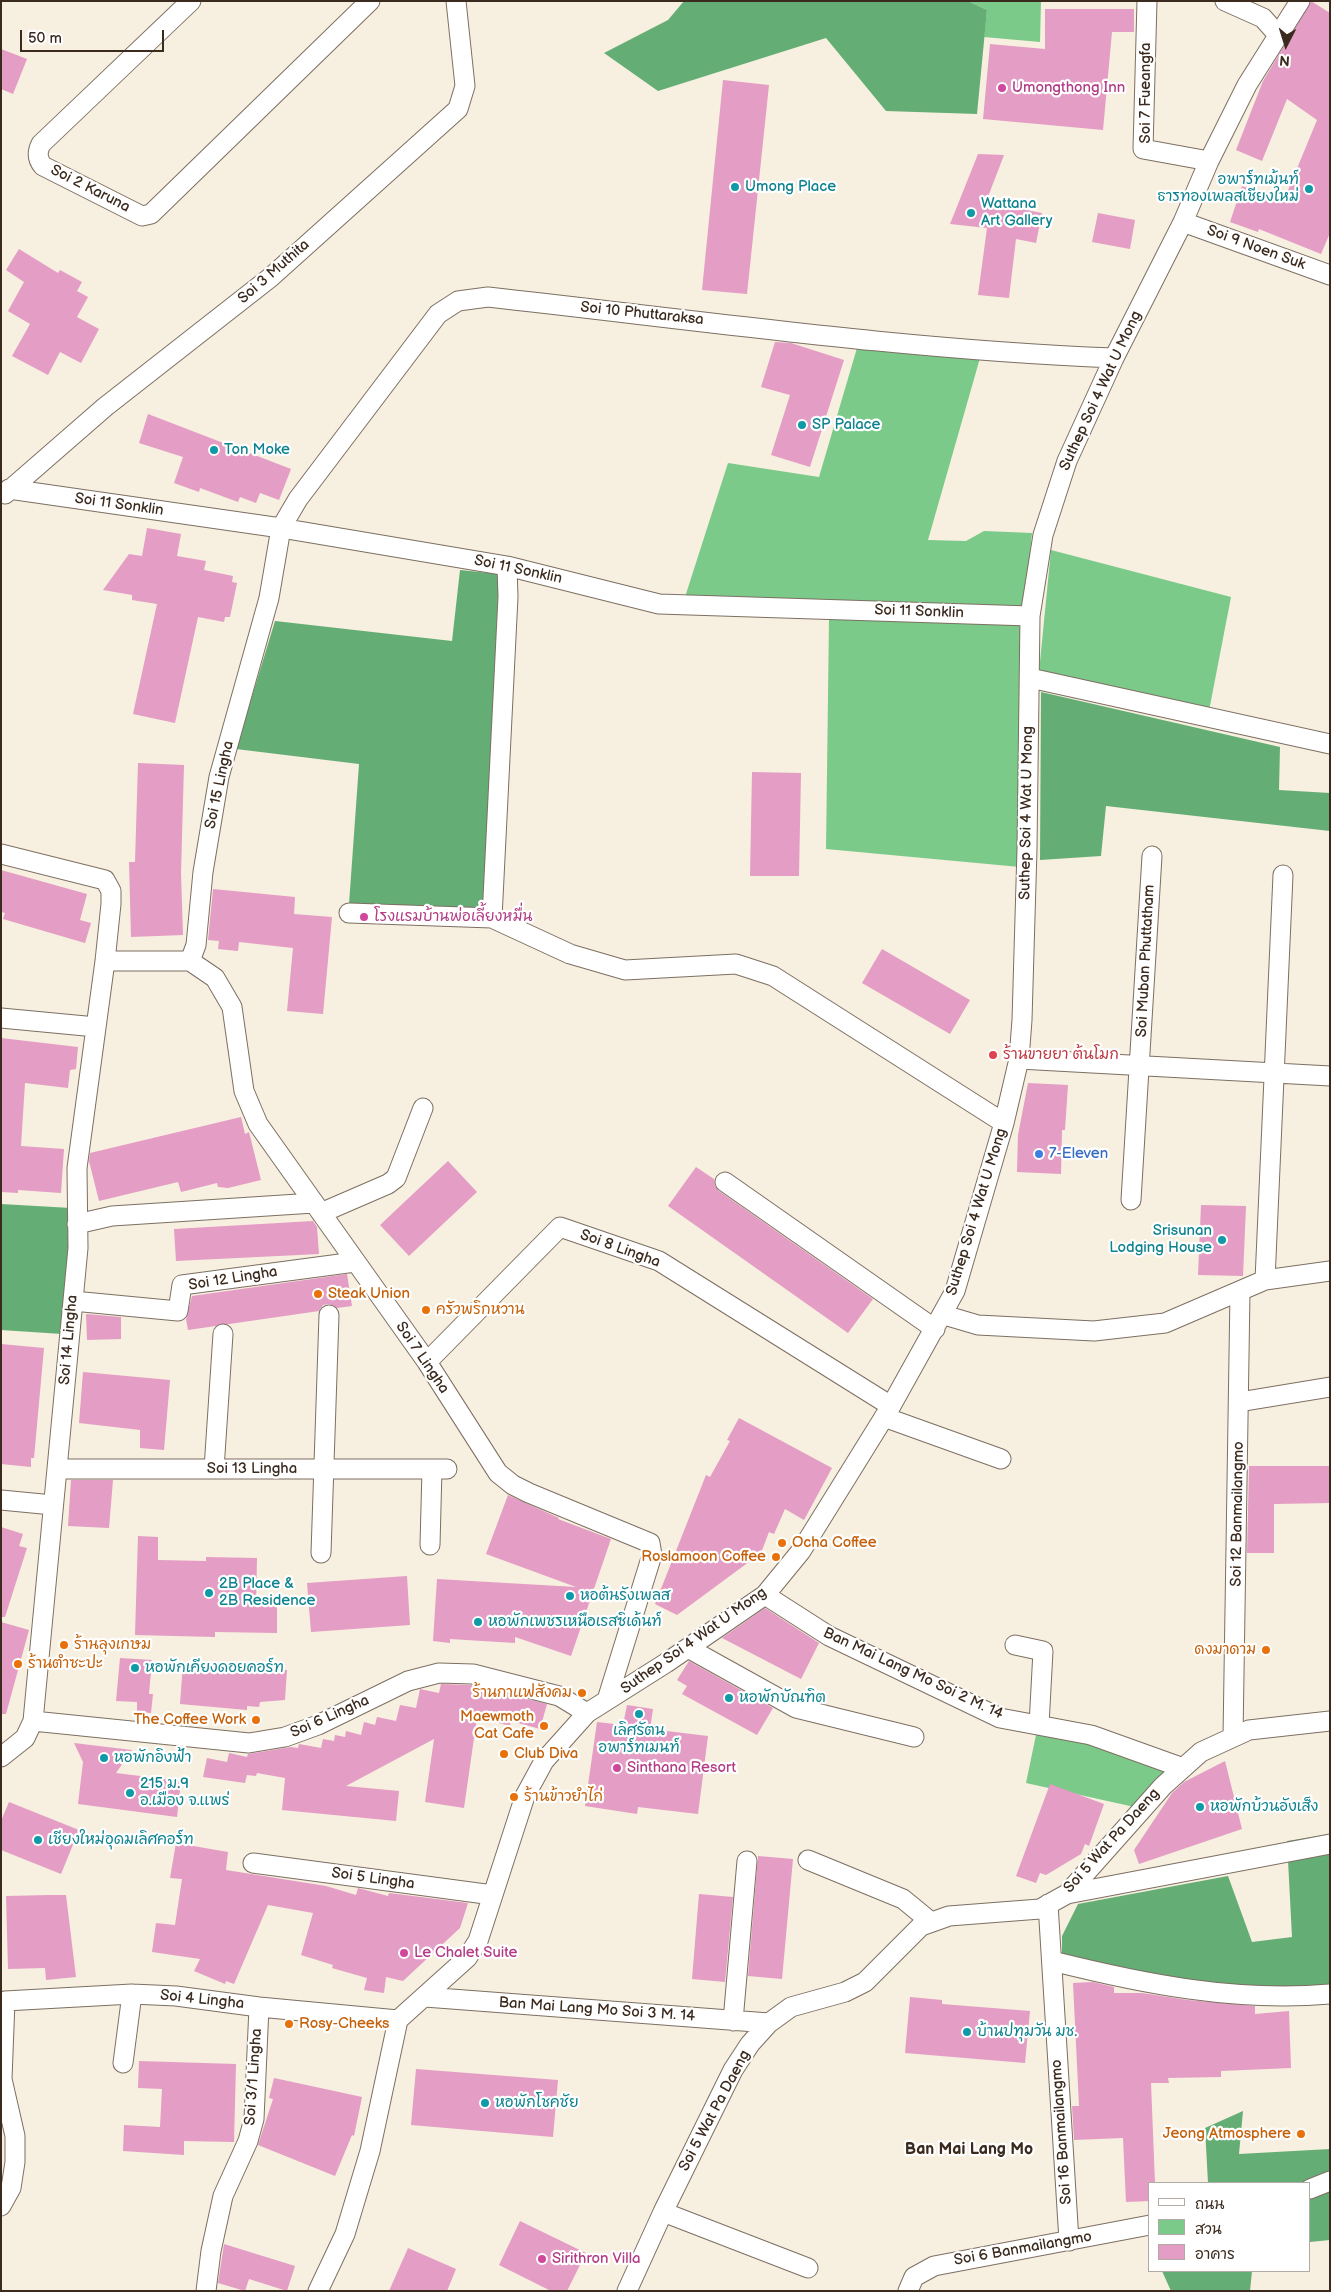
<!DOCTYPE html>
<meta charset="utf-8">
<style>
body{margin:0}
#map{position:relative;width:1331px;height:2292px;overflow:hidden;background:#f7efdf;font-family:"Balsamiq Sans","Playpen Sans Thai",sans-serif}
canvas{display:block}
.frame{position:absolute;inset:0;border:2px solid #3b2a1e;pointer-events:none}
.legend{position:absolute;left:1148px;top:2182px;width:162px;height:90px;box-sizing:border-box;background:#fff;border:1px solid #b1aaa5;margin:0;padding:6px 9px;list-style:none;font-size:15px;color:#3b2a1e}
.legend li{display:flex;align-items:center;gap:10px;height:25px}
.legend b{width:25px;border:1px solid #b1aaa5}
.north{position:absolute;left:1261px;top:20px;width:50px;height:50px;-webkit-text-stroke:4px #fff;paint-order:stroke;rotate:185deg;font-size:14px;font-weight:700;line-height:20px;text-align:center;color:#3b2a1e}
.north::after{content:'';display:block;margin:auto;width:18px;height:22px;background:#3b2a1e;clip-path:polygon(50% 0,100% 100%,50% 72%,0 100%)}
.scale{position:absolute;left:20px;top:30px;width:144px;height:22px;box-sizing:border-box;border:2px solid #3b2a1e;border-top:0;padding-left:6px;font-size:15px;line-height:18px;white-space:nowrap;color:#3b2a1e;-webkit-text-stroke:4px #fff;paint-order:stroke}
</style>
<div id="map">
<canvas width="1331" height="2292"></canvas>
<div class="frame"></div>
<ul class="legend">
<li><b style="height:6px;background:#fff"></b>ถนน</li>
<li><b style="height:14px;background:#7bca8a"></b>สวน</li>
<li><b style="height:14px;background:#e49dc4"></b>อาคาร</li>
</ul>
<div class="north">N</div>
<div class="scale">50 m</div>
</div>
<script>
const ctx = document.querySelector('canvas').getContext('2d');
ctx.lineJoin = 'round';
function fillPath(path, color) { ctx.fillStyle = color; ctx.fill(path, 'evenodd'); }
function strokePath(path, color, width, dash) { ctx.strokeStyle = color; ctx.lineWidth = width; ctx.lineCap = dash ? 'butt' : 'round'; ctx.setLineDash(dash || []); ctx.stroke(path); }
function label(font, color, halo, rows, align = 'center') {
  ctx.font = font + ' "Balsamiq Sans","Playpen Sans Thai",sans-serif'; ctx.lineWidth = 4.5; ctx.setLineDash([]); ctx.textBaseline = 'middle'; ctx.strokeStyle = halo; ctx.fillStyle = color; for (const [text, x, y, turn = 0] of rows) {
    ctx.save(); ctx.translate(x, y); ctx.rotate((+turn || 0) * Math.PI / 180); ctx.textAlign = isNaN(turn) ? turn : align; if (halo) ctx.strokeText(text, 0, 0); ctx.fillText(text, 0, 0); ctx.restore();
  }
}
fillPath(new Path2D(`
 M968 1H1041L1040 42 984 37 987 10Z
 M857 348 980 358 928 540 966 541 984 531 1032 533 1025 610 685 597 728 463 819 477Z
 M1051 550 1231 597 1209 711 1039 672Z
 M829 619 1022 623 1020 867 826 849Z
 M1037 1730 1091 1742 1167 1768 1139 1808 1026 1783Z`), '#7bca8a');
fillPath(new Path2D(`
 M684 1H968L987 10 977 114 886 111 826 38 658 91 604 53 668 20Z
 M460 570 499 574 483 910 349 904 359 764 236 749 275 621 452 641Z
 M1041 692 1280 747 1279 790 1330 793V831L1106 806 1101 856 1040 860Z
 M1 1204 71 1208 62 1334 1 1330Z
 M1330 1834V2001L1062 1973V1936L1078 1904 1228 1876 1252 1942 1292 1937 1287 1841Z
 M1243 2111 1239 2154 1330 2149V2240L1310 2242V2183H1208L1205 2128Z
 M1162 2271H1252L1250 2291H1171Z`), '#64ae76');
fillPath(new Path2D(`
 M1311 1 1330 13V233L1321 254 1259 229 1258 232 1230 222 1242 186 1284 200 1317 120 1287 99 1262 161 1236 150 1263 81Z
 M1045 9H1134V32H1112L1103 130 983 119 990 44 1045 49Z
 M1 49 27 59 13 94 1 89Z
 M723 80 769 85 747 294 702 290Z
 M978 154 1004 155 986 202 1042 213 1036 243 1016 239 1009 298 978 295 987 228 950 224Z
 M1098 213 1135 220 1130 249 1092 242Z
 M19 249 58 273 60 270 82 282 77 291 88 297 77 317 99 329 81 363 60 352 48 375 12 356 30 324 8 311 24 282 6 270Z
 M775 342 791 343 844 360 810 467 771 455 790 395 761 387Z
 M148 414 291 469 279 500 260 493 256 503 240 497 238 502 200 488 199 492 174 483 183 457 139 443Z
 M147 528 181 534 177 556 206 561 204 570 233 576 232 582 237 583 230 617H225L224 622 198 617 175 723 133 714 157 604 132 600V595L103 590 129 554 142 556Z
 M138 763 184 765 181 873 183 935 131 937 129 862H135Z
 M752 772 801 773 799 876H750Z
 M1 870 87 894 80 920 91 923 85 943 3 919 5 913 1 912Z
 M213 889 295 897 294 914 332 917 323 1014 287 1011 293 948 239 942 238 951 218 949 219 941 208 940Z
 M882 949 970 1000 950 1034 862 983Z
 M1 1038 78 1047 76 1069 70 1070 68 1088 25 1083 21 1146 64 1149 61 1193 18 1190V1193L1 1192Z
 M1028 1083 1068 1085 1065 1130H1062L1061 1174 1017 1172 1018 1135Z
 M241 1117 245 1134 249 1132 261 1180 228 1188 218 1187 217 1183 181 1192 178 1182 99 1201 89 1161 90 1153Z
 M448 1161 477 1192 409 1256 380 1225Z
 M696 1167 714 1179 715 1186 719 1191 873 1299 848 1333 668 1206Z
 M1201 1205 1246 1206 1243 1276 1198 1275Z
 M313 1221 317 1227 319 1254 176 1261 174 1229Z
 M347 1274 352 1306 337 1308 329 1304 323 1305 319 1311 188 1330 186 1319 192 1296Z
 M86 1314 121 1317V1339L87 1340Z
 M1 1344 44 1348 34 1458H31V1467L1 1464Z
 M83 1372 170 1380 164 1450 140 1448V1430L79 1423Z
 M739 1418 832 1468 804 1520 785 1509 774 1534 769 1532 761 1553 677 1615 655 1604 706 1475 710 1477 730 1441 727 1440Z
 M1249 1466H1329L1330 1503 1274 1504V1553H1247Z
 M71 1480H113L109 1528 68 1526Z
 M508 1495 559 1518 558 1519 611 1539 571 1656 515 1637V1643L450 1639V1643L433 1641 437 1579 576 1587 486 1554Z
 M1 1527 23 1534 19 1546 27 1548 5 1617H1Z
 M138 1536 158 1537V1560L206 1561V1557L257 1558 256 1603 277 1604V1633L215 1632V1637L135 1635Z
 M407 1576 410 1625 311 1632 307 1583Z
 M765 1608 819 1643 801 1679 722 1638Z
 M1 1622 29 1630 6 1714H1Z
 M120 1658 152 1660 149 1694H153L151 1713 137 1712V1702L116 1701Z
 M689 1661 773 1708 757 1735 682 1694 687 1686 677 1680Z
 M183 1663 287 1670 285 1700 260 1702 259 1707 247 1706V1710L180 1704Z
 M441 1684 471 1685 547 1704 540 1729 511 1721 510 1726 477 1717 464 1808 425 1802 434 1739 346 1786 399 1791 396 1821 282 1810 285 1778 257 1773 256 1776 247 1775 245 1783 203 1777 207 1758 227 1762 229 1753 247 1757 248 1754 291 1747 298 1748 299 1744 321 1748 323 1739 334 1741 335 1735 345 1737 346 1731 361 1735 364 1722 375 1725 377 1717 396 1721 400 1705 416 1708 420 1689 439 1693Z
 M627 1705 653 1709 650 1729 708 1736 698 1814 638 1807 637 1814 585 1806 597 1722 623 1725Z
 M74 1743 132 1750 116 1773 181 1781 177 1817 78 1804 83 1762Z
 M1225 1761 1242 1829 1139 1864 1134 1850 1172 1793 1184 1782Z
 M1050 1784 1104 1804 1089 1846 1085 1844 1081 1854 1046 1875 1040 1873 1036 1883 1016 1876Z
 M9 1802 79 1830 61 1874 1 1850V1821Z
 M176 1843 228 1852 226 1870 326 1886 356 1895 358 1888 388 1896 389 1893 468 1903 460 1928 403 1981 386 1977 384 1993 364 1990 367 1978 332 1968 333 1965 301 1955 313 1913 268 1905 234 1984 226 1981 225 1984 194 1971 200 1959 152 1952 156 1923 175 1925 182 1879 170 1878Z
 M758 1856 793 1859 782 1979 748 1976Z
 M699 1894 733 1897 725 1982 692 1979Z
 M49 1895H66L76 1977 46 1980 45 1968 8 1969 6 1896Z
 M1093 1982 1114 1987V1993H1142L1188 2000 1255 2006V2014L1289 2011 1291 2068 1221 2071V2077L1168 2078 1169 2083H1151L1155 2183H1150V2201L1126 2202 1123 2138 1074 2140 1072 2106H1079L1073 1983Z
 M910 1997 942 2000V2004L1030 2011 1025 2063 905 2053Z
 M139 2061 236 2064 234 2142 184 2141V2155L123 2151 124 2125 160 2127 162 2089 138 2088Z
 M416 2069 558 2080 553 2137 411 2125Z
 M274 2078 362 2097 354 2136 352 2135 335 2176 258 2145 273 2099 269 2098Z
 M520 2221 586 2253 567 2291H551L499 2265Z
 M224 2244 295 2266 287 2291 249 2279 245 2291 218 2283Z
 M408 2248 456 2269 447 2291H389Z`), '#e49dc4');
const minor = new Path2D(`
 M191 1 41 144C37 152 37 159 43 166L142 216 151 214 370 1
 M1147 1 1143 149 1209 161
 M1225 1 1263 18 1278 35
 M1183 222 1330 275
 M9 489 281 528 507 566 659 604 1030 616
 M5 494 105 407 271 277 458 109 465 86 456 1
 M1030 678 1330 744
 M1 854 105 880 111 891V904L105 961 77 1168 78 1248 33 1721 25 1738 1 1757
 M349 913 492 918 570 954 625 970 736 964 773 976 1004 1123
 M492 918 508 597 507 566
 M105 961H190L196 945 203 872 219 777 269 598 281 528 298 499 438 314 458 301 488 297C696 320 905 350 1114 358
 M190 961 215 978 232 1007 244 1091 258 1124 427 1362 498 1473 513 1485 529 1493 650 1543 652 1555 607 1700
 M1 1018 96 1027
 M1019 1059 1330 1076
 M725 1182 935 1329
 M1131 1200 1152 856
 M321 1213 388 1184 396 1178 423 1108
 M77 1224 112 1216 314 1203
 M1265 1280 1283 875
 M73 1301 178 1311 182 1285 355 1262
 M944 1315 978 1325 1094 1331 1165 1323 1265 1280 1330 1271
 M427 1362 560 1227 659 1261 891 1406
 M1239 1402 1330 1387
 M884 1417 1001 1459
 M57 1469H447
 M214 1469 223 1334
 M1 1500 53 1505
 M430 1545 432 1469
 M321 1553 329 1315
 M765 1595 829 1636 1000 1718 1091 1735 1183 1768
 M1015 1645 1043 1651 1039 1725
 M688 1648 796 1708 914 1737
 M33 1721 249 1743 285 1737 318 1725 408 1681 439 1673 473 1674 559 1696 587 1713
 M1233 1737 1240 1292
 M808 1860 903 1899 931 1922
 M253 1863 493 1895
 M1067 1894 1330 1844
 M1048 1904 1069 2241
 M1052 1961C1144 1984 1234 2002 1330 1994
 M425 1997 769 2023
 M733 2021 747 1861
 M123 2063 132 1994
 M1310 2189 1330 2181
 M1 2206 11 2188 15 2162V2136L2 2079 5 2001 132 1994 176 1996 259 2007 398 2020
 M663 2212 808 2268
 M206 2291 211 2251 223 2196 248 2141 254 2119 259 2007
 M318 2291 345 2234 370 2151 398 2020 467 1958 478 1941 525 1796 544 1761 587 1713 666 1663 765 1595 801 1551 891 1406 955 1291 1004 1123 1019 1059 1022 1020 1027 849 1030 616 1043 535 1067 461 1114 358 1183 222 1209 161 1247 85 1300 1
 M627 2291 663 2212 733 2070 750 2044 769 2023 791 2007 845 1992 865 1982 921 1926 949 1916 1040 1909 1067 1894 1163 1786 1201 1752 1249 1730 1330 1721
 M908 2291 914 2277 934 2266 1150 2225`);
strokePath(minor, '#7d6f62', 21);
strokePath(minor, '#fff', 19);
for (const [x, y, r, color] of [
 [1002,88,5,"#d1479c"],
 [735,187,5,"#0f9aa8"],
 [1309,189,5,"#0f9aa8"],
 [971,213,5,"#0f9aa8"],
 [802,425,5,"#0f9aa8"],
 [214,450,5,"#0f9aa8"],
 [364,917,5,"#d1479c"],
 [993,1055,5,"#e0444e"],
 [1039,1154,5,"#3f7fe0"],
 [1222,1240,5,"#0f9aa8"],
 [318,1294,5,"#e8710a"],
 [426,1310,5,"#e8710a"],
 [782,1543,5,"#e8710a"],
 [776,1557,5,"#e8710a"],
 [209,1593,5,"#0f9aa8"],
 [570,1596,5,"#0f9aa8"],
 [478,1622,5,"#0f9aa8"],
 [64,1645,5,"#e8710a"],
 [1266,1650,5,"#e8710a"],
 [18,1664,5,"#e8710a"],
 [135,1668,5,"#0f9aa8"],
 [582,1693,5,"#e8710a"],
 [729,1698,5,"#0f9aa8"],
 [639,1714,5,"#0f9aa8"],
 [256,1720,5,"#e8710a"],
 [544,1726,5,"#e8710a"],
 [504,1754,5,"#e8710a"],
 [104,1758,5,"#0f9aa8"],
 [617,1768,5,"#d1479c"],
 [130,1793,5,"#0f9aa8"],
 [514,1797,5,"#e8710a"],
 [1200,1807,5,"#0f9aa8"],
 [38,1840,5,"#0f9aa8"],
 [404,1953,5,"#d1479c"],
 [289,2024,5,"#e8710a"],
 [967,2032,5,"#0f9aa8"],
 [485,2103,5,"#0f9aa8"],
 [1301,2134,5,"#e8710a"],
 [542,2259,5,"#d1479c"]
]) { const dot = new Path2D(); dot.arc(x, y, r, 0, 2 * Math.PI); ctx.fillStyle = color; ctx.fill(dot); strokePath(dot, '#fff', 2); }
label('15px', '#b23c85', '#fff', [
 ["Umongthong Inn",1012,88],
 ["โรงแรมบ้านพ่อเลี้ยงหมื่น",374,917],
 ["Sinthana Resort",627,1768],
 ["Le Chalet Suite",414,1953],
 ["Sirithron Villa",552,2259]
], 'left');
label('15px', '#3b2a1e', '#fff', [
 ["Soi 7 Fueangfa",1146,93,-90],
 ["Soi 2 Karuna",90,189,27],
 ["Soi 9 Noen Suk",1256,248,20],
 ["Soi 3 Muthita",274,272,-41],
 ["Soi 10 Phuttaraksa",642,314,6],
 ["Suthep Soi 4 Wat U Mong",1101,391,-65],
 ["Soi 11 Sonklin",119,505,8],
 ["Soi 11 Sonklin",518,570,12],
 ["Soi 11 Sonklin",919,612,2],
 ["Soi 15 Lingha",220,785,-78],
 ["Suthep Soi 4 Wat U Mong",1027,813,-89],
 ["Soi Muban Phuttatham",1146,961,-87],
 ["Suthep Soi 4 Wat U Mong",977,1212,-73],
 ["Soi 8 Lingha",620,1249,20],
 ["Soi 12 Lingha",233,1279,-9],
 ["Soi 14 Lingha",69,1340,-85],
 ["Soi 7 Lingha",422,1358,56],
 ["Soi 13 Lingha",252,1469],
 ["Soi 12 Banmailangmo",1238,1514,-89],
 ["Suthep Soi 4 Wat U Mong",694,1641,-35],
 ["Ban Mai Lang Mo Soi 2 M. 14",913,1674,25],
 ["Soi 6 Lingha",330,1717,-24],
 ["Soi 5 Wat Pa Daeng",1112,1841,-48],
 ["Soi 5 Lingha",373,1879,8],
 ["Soi 4 Lingha",202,2000,6],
 ["Ban Mai Lang Mo Soi 3 M. 14",597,2010,4],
 ["Soi 3/1 Lingha",254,2077,-86],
 ["Soi 5 Wat Pa Daeng",715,2111,-62],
 ["Soi 16 Banmailangmo",1062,2132,-94],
 ["Soi 6 Banmailangmo",1023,2249,-10]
]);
label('15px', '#0d838f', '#fff', [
 ["อพาร์ทเม้นท์",1299,180,"right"],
 ["ธารทองเพลสเชียงใหม่",1299,197,"right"],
 ["Umong Place",745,187],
 ["Wattana",981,204],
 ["Art Gallery",981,221],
 ["SP Palace",812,425],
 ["Ton Moke",224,450],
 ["Srisunan",1212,1231,"right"],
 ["Lodging House",1212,1248,"right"],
 ["2B Place &",219,1584],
 ["2B Residence",219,1601],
 ["หอต้นรังเพลส",580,1596],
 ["หอพักเพชรเหนือเรสซิเด้นท์",488,1622],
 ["หอพักเคียงดอยคอร์ท",145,1668],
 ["หอพักบัณฑิต",739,1698],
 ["เลิศรัตน",639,1731,"center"],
 ["อพาร์ทเมนท์",639,1748,"center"],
 ["หอพักอิงฟ้า",114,1758],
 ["215 ม.9",140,1784],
 ["อ.เมือง จ.แพร่",140,1801],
 ["หอพักบ้วนอังเส็ง",1210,1807],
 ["เชียงใหม่อุดมเลิศคอร์ท",48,1840],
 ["บ้านปทุมวัน มช.",977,2032],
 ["หอพักโชคชัย",495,2103]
], 'left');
label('15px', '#be3a42', '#fff', [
 ["ร้านขายยา ต้นโมก",1003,1055]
], 'left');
label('15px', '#366cbe', '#fff', [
 ["7-Eleven",1049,1154]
], 'left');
label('15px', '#c56008', '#fff', [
 ["Steak Union",328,1294],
 ["ครัวพริกหวาน",436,1310],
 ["Ocha Coffee",792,1543],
 ["Roslamoon Coffee",766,1557,"right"],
 ["ร้านลุงเกษม",74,1645],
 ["ดงมาดาม",1256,1650,"right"],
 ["ร้านตำซะปะ",28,1664],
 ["ร้านกาแฟสังคม",572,1693,"right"],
 ["Maewmoth",534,1717,"right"],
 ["Cat Cafe",534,1734,"right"],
 ["The Coffee Work",246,1720,"right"],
 ["Club Diva",514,1754],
 ["ร้านข้าวยำไก่",524,1797],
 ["Rosy-Cheeks",299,2024],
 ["Jeong Atmosphere",1291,2134,"right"]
], 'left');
label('bold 16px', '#3b2a1e', '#fff', [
 ["Ban Mai Lang Mo",969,2150]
]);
</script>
